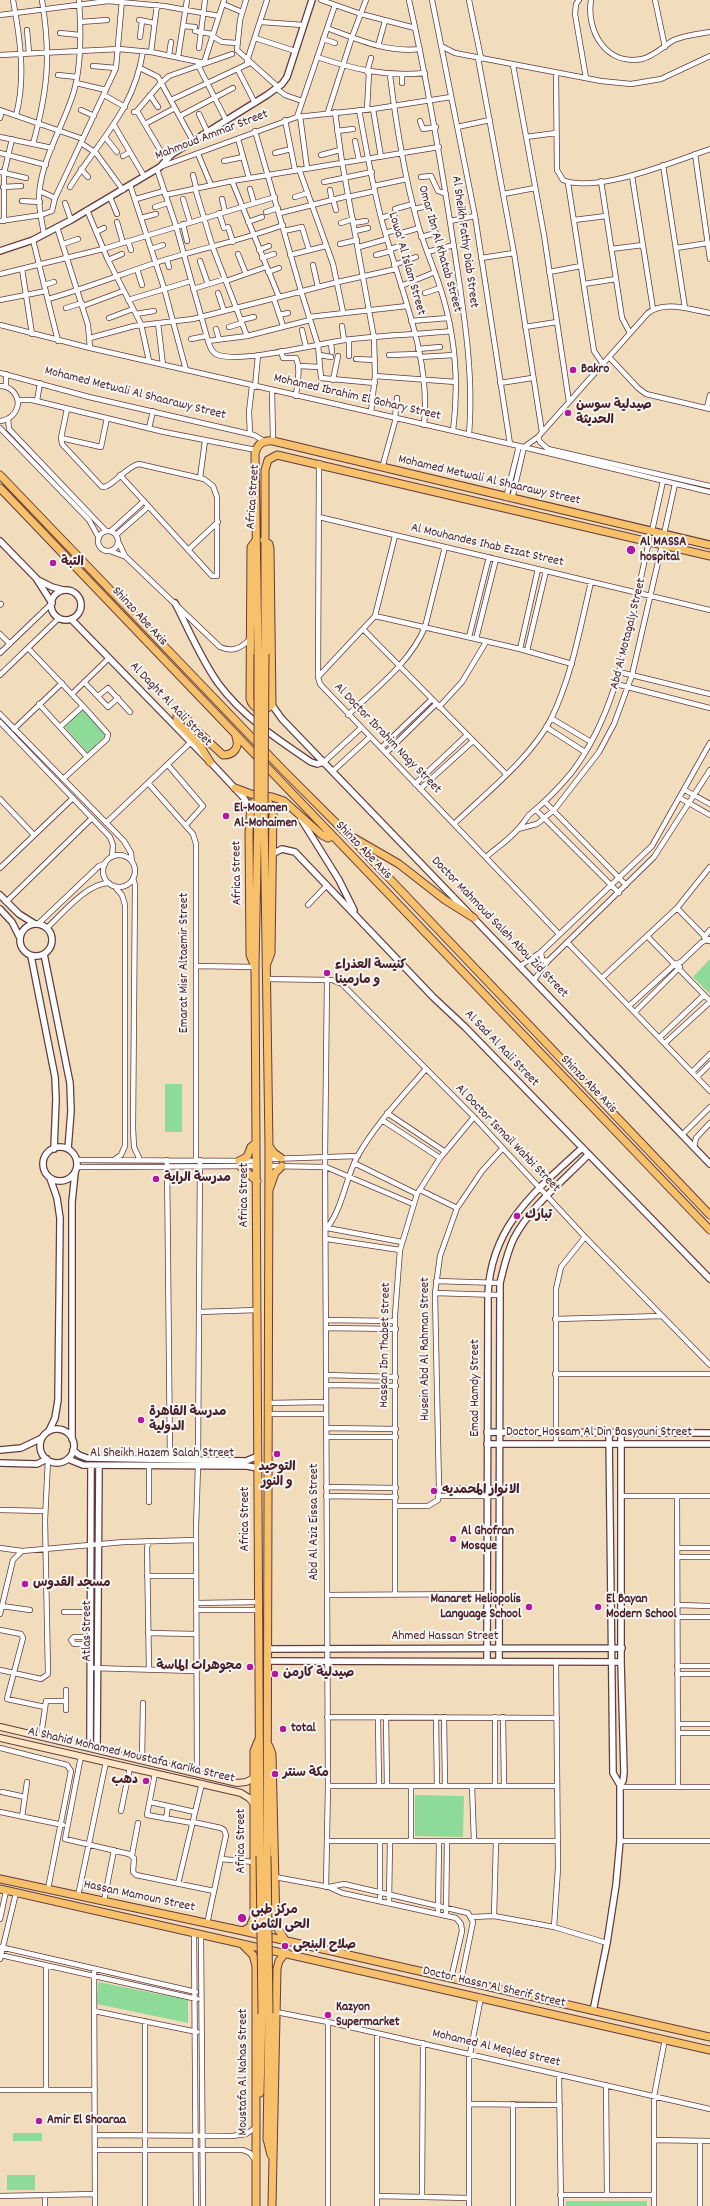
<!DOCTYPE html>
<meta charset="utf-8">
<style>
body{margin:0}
canvas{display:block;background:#f1dcbc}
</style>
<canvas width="710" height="2206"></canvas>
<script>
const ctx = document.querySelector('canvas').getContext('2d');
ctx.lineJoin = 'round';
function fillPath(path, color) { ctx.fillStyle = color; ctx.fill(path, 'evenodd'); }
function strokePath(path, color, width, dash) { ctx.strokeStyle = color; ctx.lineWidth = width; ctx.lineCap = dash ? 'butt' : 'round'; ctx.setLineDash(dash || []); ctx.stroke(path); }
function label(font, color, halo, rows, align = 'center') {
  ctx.font = font + ' Dekko,"Playpen Sans Arabic",sans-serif'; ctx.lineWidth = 4; ctx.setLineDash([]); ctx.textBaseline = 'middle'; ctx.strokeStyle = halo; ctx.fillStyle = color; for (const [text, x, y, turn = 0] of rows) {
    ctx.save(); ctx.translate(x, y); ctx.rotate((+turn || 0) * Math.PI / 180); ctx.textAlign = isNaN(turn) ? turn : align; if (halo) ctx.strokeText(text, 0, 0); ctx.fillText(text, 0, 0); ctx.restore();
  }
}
fillPath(new Path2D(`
 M82 709 106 735 88 753 64 726Z
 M710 959V994L693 977Z
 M165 1084H182V1132H165Z
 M415 1795 464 1796 463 1837 415 1836Z
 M98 1982 188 2000V2023L97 2004Z
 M13 2133H42V2141H13Z
 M7 2175H35V2190H7Z
 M566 2201H647V2206H566Z`), '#8eda98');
const minor = new Path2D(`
 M13 0C20 37 26 79 16 115
 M246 0 240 20 237 50 278 87
 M321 0 361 14 415 28
 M409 0C428 84 442 168 455 254 464 314 474 374 469 435
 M432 0 475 216 510 444
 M469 0 481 58
 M579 0 576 4 575 14 586 78
 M591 0C586 31 606 66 642 59 655 56 663 46 674 40 685 35 698 34 710 32
 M655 0 665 47
 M223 4 242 12
 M0 15 108 1 164 6 219 16
 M139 20 154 23
 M80 22 107 20
 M261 22 303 25
 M183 26 195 27
 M327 28C357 39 387 53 420 49
 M27 30 29 53
 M195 31 212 34
 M60 33 80 35
 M212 36 222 42 237 43
 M140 37 142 21
 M255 38 295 51
 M323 39 335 43
 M378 46 385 21
 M441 46 455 53 601 81 631 84 661 79 710 56
 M199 48 205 0
 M151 52 157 5
 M0 55 119 49 151 52 204 63 224 0
 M169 55 171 42
 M178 57 187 0
 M317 57C353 69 386 77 425 73
 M478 58 514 253 542 432
 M247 61 267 0
 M198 65 226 120
 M513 65 544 235 569 402
 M93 66 116 68
 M140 68 158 77 193 141
 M238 70 255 103
 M367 72 371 58
 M556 73 557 170 563 180C597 194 676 161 710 149
 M58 75 77 77
 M390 75C396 124 404 174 417 221 423 244 433 265 440 287 455 333 459 384 453 431
 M402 75V83
 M76 83 106 90
 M276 88 285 95 302 101
 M104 95 125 107
 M150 95 158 107
 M171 100 250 63
 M373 109 381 157
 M0 110 83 139
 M81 110 94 116
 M359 110C367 151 373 192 385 232 402 294 431 359 424 425
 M367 110 369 72
 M137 111 166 160
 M134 112H136L159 85 169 76 232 54
 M328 112 352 37 366 0
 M335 112 342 162 374 338 375 376 371 412
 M199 114 207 131
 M180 116 233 88
 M300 116 307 168
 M297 117 335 5
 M0 118 2 111
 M285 120 295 170
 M420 121 423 129 436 127
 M145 124 175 108
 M114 125 144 176
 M457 127 490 120
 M255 131 301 291 318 345 321 378 375 383
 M337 131 353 129
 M0 137 52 148
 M105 137 117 152
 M526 137 556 133
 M238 139 249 178
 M355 141 359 160
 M81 143 96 153 123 190
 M33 144C48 89 51 56 42 0
 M0 153 46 165
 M275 153 291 149
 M198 154 211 185
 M695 154 710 259
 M321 155 340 150
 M123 156 130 152
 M224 161 243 157
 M663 165 685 308
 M160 167 297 117 373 109 451 97
 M81 169 88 177
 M157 169 176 226 208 341C210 347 212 353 218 355 242 363 317 344 345 340 380 335 416 335 451 331
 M299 169 333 264 343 312
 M0 172 26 178
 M193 175 196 187
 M632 176 653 309
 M421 177 431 176 438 191 446 194
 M232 181 279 297
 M601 181 622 318 630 333
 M324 182 372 172
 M568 183 594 351 603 364
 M130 185 164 288 186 370
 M374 186 407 179
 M3 187 21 186
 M70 187C100 139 134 110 143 51
 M195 188 213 248 247 336
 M250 189 254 203
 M330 190 332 200
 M40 191 55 198
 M503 194 535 188
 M165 195 232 181 439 147
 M110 197 117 214
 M295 197 308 193
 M348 197 375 191
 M136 199 164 191
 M183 199 190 222
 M222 199 225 212
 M333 199 336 210
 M22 201 40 202
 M65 203 71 220
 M155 207 168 203
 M395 209 413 204
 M414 209 423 207
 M87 210 108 260 141 324 149 361
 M266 212 278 208
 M219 213 224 228
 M280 213 348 196
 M141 218 156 214
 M381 218 395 214
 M574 220 606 216
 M0 221 41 215 52 211 55 198 116 68 122 0
 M4 221V173L12 139
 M450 221 475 216
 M117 222 123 243
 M248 222 262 217
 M341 223 353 219
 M353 223 366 221
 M183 224 187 241
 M57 227 88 325 90 348
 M228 227 233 242
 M284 231 302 227 309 250
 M355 231 368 228
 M96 232 104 228
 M385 233 399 229
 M402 233 419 228
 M44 234C42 222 39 210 39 198 40 160 64 126 74 91 82 63 81 29 79 0
 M421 237 436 233
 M33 240 58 341
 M128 241 131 250
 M63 244 78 239
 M340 244 357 240
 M359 247 387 239
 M676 248 708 243
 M151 249 163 245
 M390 249 404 245
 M611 249 643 245
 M259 250 269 246
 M427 252 454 245
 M238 254 246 274
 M290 255 326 246
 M376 255 391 251
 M262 258 274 254
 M481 258 514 253
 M108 260 122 254
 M167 260 169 267
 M200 261 208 284
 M313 265 318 287
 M394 265 416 257
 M22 269 32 334
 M137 269 142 285
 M268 272 279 268
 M549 272 581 266
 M0 274 103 249 275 197
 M226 281 266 267
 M584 284 616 279
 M44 285 54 282
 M401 286 435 272
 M193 289 225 279
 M218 293 224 311
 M425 293 440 288
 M48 299C84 289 119 275 155 263 197 249 241 241 283 225
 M274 299 283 326
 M0 300 46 291
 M128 300 191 281
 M83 306 123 291
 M66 308 82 303
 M136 314 154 311
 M279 315 288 313
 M309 317 407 306
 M109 318 133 309
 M241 320 254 317
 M411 321 448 318
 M158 323 163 365
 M0 325 90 348 519 446 710 492
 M342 326 344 340
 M229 327 242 323
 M525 327 557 322
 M216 329 219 339
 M302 330 306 347
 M90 338 134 326 193 319 338 282 396 269
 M191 339 206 336
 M349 340V356
 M208 341 247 336 310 320
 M331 343 332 352
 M418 349 440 347
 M281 351 283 358H296C301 369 297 383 296 396
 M320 355 331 357
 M389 355 419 354
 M420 357 454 355
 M609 357 638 388 646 394 710 409
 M356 359 375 360
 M299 366 320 367
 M0 373 89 397 254 435 264 441
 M375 376 456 382
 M333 380 338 356
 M500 383 532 378
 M0 386C10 386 17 393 18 403 17 413 10 420 0 421
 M6 386V374
 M255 387 258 355
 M272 390 273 441
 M18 400H32L164 432 256 450
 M37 401 40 383
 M707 408 710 395
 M67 409 61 438 62 444 102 487C111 489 126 466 139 464L204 479 213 486 217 497V576H212L120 475
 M395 418 397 398
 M8 419 9 429 106 531
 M0 428 89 520 99 538
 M149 428 153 411
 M250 434 249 412 252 386
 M538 437 540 442 548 449 710 486
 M61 438 101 447 107 418
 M319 463 318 677 320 684 559 934
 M382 468 396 418
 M200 478 205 441
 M506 498 519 446
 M512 499 524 447 538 437 648 313C665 300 691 310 710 313
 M319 517 710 610
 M111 531 144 501
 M652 531 663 481
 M98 541a10 10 0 1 1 20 0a10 10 0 1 1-20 0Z
 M664 534 675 484
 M116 535 148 507
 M118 541 125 556
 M188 550 218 522
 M110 551 126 557 220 647C232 652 240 649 249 640
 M0 605 1 604
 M375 616 520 649 572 664
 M364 630 506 774
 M0 634 10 644
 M469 637 489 557
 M476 639 496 559
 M28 648 83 706 108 734 107 739 63 779
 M520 649 538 569
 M527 651 546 571
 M0 653 52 603
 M619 672 710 694
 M0 675 59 618
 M318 677 375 616 395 536
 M84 682 108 707 118 698
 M616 684 710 708
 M72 694 109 658
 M98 696 108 688 130 712
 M39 704 87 757
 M439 707 462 682 486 642
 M0 714 124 841 131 853 132 862
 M348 715C376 688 410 663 425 627L445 547
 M551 718 591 742
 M0 722 110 837 113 845 112 857
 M60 727 83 706
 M546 727 585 752
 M14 729 62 683
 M381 748 432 699
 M386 753 436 704
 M324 762 361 728
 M168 765 203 806 186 825
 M333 771 370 737
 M148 783 193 834 196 844V1160
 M415 784 467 735
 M420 789 473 741
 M685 790 710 804
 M680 798 710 815
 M0 799 34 835
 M545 802 626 885
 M536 810 619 893
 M106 823 190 743
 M454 824C486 793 530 759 551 719 572 676 580 628 591 582
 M518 829 537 824 554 810 599 752 614 724 632 675 662 545
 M103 871a16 16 0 1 1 32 0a16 16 0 1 1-32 0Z
 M486 857C496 848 509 840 518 829 522 825 525 820 529 815 545 802 559 788 572 772 622 706 630 619 649 542
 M0 868 73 798
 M133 878 135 885 133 1128 134 1147 140 1160
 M114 886 122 895 125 905V1146L121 1155 115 1159
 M6 902 92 818
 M308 905 327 885
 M677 908 709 941
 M38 924 99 866 105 864
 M47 928C62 914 87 883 109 883
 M647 936 710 1001
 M704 937 710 930
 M567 942 710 1091
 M541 952 542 960 548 961
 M196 966 255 967
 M520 966 541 952 652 846 710 743
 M602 978 677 908 710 867
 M266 979 332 980 342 984 474 1117 585 1237 710 1365
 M534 980 548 961 654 857 710 770
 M629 1006 675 964 681 962 702 942 710 939
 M635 1012 680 967
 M659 1038 704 995
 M665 1043 710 1002
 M692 1072 710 1054
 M697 1077 710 1064
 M387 1113 444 1151
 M382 1120 440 1158
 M682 1135 710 1107
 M694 1147 696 1138 710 1123
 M269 1159 358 1156
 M77 1160 256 1161
 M167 1160 170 1460
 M354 1163 417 1194
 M269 1166 326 1167 413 1204
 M77 1167 256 1166
 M420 1190 457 1208
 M327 1239 400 1250
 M402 1242 327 1228C343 1207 345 1180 357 1157 375 1125 401 1098 425 1070
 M436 1281 500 1283
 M435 1293 499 1295
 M199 1312 257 1310
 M555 1319 662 1316
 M326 1320 395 1321
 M326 1328 396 1329
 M555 1374H710
 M326 1375 396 1377
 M326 1385 396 1386
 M267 1403 326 1402
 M267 1414H326
 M326 1428 396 1429
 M326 1437H396
 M556 1444V1289L561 1267 585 1237
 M198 1460 200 1160
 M149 1465V1502
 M326 1487 396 1488
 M439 1489 499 1488
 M326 1496 396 1497
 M439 1496H499
 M621 1496H710
 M677 1496 678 1787
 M396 1506H428L438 1500 439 1489 435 1293 440 1256 457 1208 482 1171 502 1149
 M0 1510 45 1511
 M0 1548 22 1551
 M677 1548H710
 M677 1557H710
 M147 1576H196
 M46 1585H64
 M327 1595 487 1594
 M395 1595V1315L400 1250 417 1194 440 1158 474 1117
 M197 1603 258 1602
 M677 1605 710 1606
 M2 1606 30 1610
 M197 1610H258
 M64 1612H91
 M0 1614 13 1560 22 1551 124 1542 196 1540
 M677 1617H710
 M0 1630 21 1634 23 1638 7 1699 45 1707
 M148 1633 196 1634
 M91 1644H74L71 1640 74 1637H91
 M677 1666H710
 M91 1668 196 1671
 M0 1670 41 1679 48 1674 45 1520 48 1460
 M149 1670 147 1548 149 1541
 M677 1674H710
 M66 1710V1690
 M327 1717 557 1718
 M378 1717 379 1786
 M386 1717 387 1786
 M436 1717 437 1786
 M444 1717 445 1786
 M503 1717 504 1786
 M678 1724H710
 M678 1733H710
 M41 1736 46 1701H66
 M0 1748 67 1765 71 1771 48 1889
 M81 1756 65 1839 129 1854 134 1858 133 1872 136 1875 214 1891
 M142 1760 143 1703
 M155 1773 147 1815 192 1823
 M197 1773 196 1528 198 1466
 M328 1786H557
 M472 1786 474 1841
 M495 1786V1717
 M620 1787H710
 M2 1792 25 1797
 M150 1802 195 1812
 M121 1811 130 1767
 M0 1812 63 1825
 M22 1817 27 1782
 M166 1819 168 1806
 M193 1822 221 1828 224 1830 226 1835 207 1924
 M327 1841H557
 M411 1841V1786
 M620 1841H710
 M132 1855 138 1823
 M221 1859 254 1862
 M275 1877 329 1887 342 1893 456 1918 461 1924 462 1931 451 1979
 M178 1884 202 1783
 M326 1887 328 1786 325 1157 327 979
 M329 1887 344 1884 468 1913 473 1922 461 1981
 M78 1896 106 1762
 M104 1901 114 1850
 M380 1901V1841
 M389 1903 390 1841
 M438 1914 439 1841
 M446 1915 447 1841
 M494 1916 496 1841
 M472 1917 494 1916 554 1927 607 1943
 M0 1919 6 1891
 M554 1927 558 1868 556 1661
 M194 1934 196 2206
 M201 1935 203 2206
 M0 1947 196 1992
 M0 1955 197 1999
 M0 1959 16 1893
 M94 1969 95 2206
 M94 2011 197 2032
 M276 2012 328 2022 710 2109
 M145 2021V2206
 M328 2022V2206
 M559 2075 561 2206
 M606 2085 607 2195
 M0 2090H95
 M46 2090V1966
 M469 2104 560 2105
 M513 2104V2206
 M95 2135 232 2136 246 2134 255 2128
 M654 2140 710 2141
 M700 2141V2206
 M95 2150H243L250 2153 255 2160
 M45 2195V2206
 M560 2195H654
 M0 2196 95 2194
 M377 2196 469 2198
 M422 2197 423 2043
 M377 2206V2033
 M469 2206V2059L481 1997
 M654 2206V2096L665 2039`);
const tertiary = new Path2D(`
 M0 251 33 240 71 220 160 167 172 154 267 95 282 84 287 77 312 0
 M0 541 36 578 52 603
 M38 580 52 587 63 590
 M51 605a15 15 0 1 1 30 0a15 15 0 1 1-30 0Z
 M175 603C189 630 201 659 218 683 242 716 277 739 311 762L317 764 324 762
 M71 619 215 767 244 798 250 809
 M272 705 282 719 710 1164
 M301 819 339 880 354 910
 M272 854 282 849 295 852 433 997 465 1027 710 1279
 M0 895 19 914 35 924
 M0 909 12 922 20 938
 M20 940a16 16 0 1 1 32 0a16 16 0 1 1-32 0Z
 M44 954 70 1083 71 1111 68 1149
 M31 956 55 1077 56 1099 54 1149
 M43 1164a17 17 0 1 1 34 0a17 17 0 1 1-34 0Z
 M40 1446a17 17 0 1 1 34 0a17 17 0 1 1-34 0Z
 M49 1431 55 1418 58 1400 60 1218 57 1198 50 1178
 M487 1432 710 1433
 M609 1433 613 1773 620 1785
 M72 1439V1202L75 1173
 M487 1444H710
 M0 1450 21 1448 42 1438
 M73 1450 79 1455 87 1458 246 1461 258 1456
 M68 1459 83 1465 247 1466 258 1468
 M0 1463 37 1464 47 1459
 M268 1649 622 1648
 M268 1661 621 1662
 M487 1661 488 1294C491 1226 535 1191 582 1148
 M499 1661 500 1283C504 1267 507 1252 514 1238 531 1206 563 1181 588 1155
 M90 1748 91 1465
 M97 1749 99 1465
 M593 2011 607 1943 616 1885 620 1841V1785L623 1781 624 1773 621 1662V1433`);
const secondary = new Path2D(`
 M0 1727 237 1783 246 1782 254 1778
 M0 1738 241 1793 249 1798 254 1804`);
const primary = new Path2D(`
 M0 475 283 770 348 835 710 1215
 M0 488 710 1230
 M256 540 251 547 250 699C253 709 263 713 272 705L270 548 269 544 264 540
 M258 654 255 454C257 444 263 440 273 441L710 545
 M265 654V470L268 460 277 455 710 556
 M210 762 199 744 177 722V715H184L193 727 223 755C234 755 240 747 236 737
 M235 788 251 794 272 797 284 801 322 835 328 838 332 836
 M258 810 255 967 260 1856
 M264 811 269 1146 267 1856
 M354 838 399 864 445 900 474 918
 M255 967 250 955 249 832 251 804 258 799 268 802 273 811 271 953 266 966
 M269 1146 274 1153 281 1158
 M239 1161 247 1157 251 1147 256 1143
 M241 1167 257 1181
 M269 1190 275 1173 282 1166
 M269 1746 272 1754 276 1926 285 1940
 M0 1879 243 1931 710 2037
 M0 1889C237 1942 474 1995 710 2050
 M243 1931 250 1927 254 1917V1751L258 1741
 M243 1945 253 1955 256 1966V2206
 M269 2013 267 2139 271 2155
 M260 2093 262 2014
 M272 2206 277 1969 279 1961 286 1952`);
strokePath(minor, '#633b41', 6);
strokePath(tertiary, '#633b41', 8);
strokePath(secondary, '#633b41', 8);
strokePath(primary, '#633b41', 9);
strokePath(minor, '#fff', 4.5);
strokePath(tertiary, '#fff', 5.5);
strokePath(secondary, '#fce6c4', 6);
strokePath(primary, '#f7c06b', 7);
const primaryBridge = new Path2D(`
 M258 810V654
 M264 811 265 654
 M260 1856 262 2014
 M267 1856 269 2013`);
strokePath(primaryBridge, '#633b41', 9, []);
strokePath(primaryBridge, '#f7c06b', 7);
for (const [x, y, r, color] of [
 [573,370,4,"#b5179e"],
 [568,413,4,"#b5179e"],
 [631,550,5,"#b5179e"],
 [53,563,4,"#b5179e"],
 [226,816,4,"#b5179e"],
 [327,973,4,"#b5179e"],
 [156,1179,4,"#b5179e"],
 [517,1216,4,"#b5179e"],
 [141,1420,4,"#b5179e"],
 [277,1454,4,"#b5179e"],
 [434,1491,4,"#b5179e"],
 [453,1539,4,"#b5179e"],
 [25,1584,4,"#b5179e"],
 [529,1607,4,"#b5179e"],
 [598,1607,4,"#b5179e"],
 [250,1667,4,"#b5179e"],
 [275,1674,4,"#b5179e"],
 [283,1729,4,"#b5179e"],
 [275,1774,4,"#b5179e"],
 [146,1781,4,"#b5179e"],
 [242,1918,5,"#b5179e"],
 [285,1946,4,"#b5179e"],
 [328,2015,4,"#b5179e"],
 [39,2121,4,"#b5179e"]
]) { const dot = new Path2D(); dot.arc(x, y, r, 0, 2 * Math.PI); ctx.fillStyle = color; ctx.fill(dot); strokePath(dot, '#f6f6f2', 1.5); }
label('13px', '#4a1f2b', '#f6f6f2', [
 ["Mahmoud Ammar Street",212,136,-21],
 ["Al Sheikh Fathy Diab Street",464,242,82],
 ["Omar Ibn Al Khatab Street",439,249,74],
 ["Lowa' Al Islam Street",406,264,74],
 ["Mohamed Metwali Al Shaarawy Street",135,394,14],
 ["Mohamed Ibrahim El Gohary Street",357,398,13],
 ["Mohamed Metwali Al Shaarawy Street",489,481,13],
 ["Africa Street",254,497,-86],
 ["Al Mouhandes Ihab Ezzat Street",487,546,13],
 ["Shinzo Abe Axis",139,617,47],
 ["Abd Al Motagaly Street",629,634,-76],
 ["Al Daght Al Aali Street",170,705,46],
 ["Al Doctor Ibrahim Nagy Street",387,739,46],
 ["Shinzo Abe Axis",363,851,46],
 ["Africa Street",238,873,-91],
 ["Doctor Mahmoud Saleh Abou Zid Street",499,928,46],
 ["Emarat Misr Altaemir Street",185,963,-90],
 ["Al Sad Al Aali Street",501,1049,46],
 ["Shinzo Abe Axis",588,1085,46],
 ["Al Doctor Ismail Wahbi Street",507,1139,46],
 ["Africa Street",245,1195,-90],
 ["Hassan Ibn Thabet Street",386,1345,-89],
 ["Husein Abd Al Rahman Street",426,1349,-90],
 ["Emad Hamdy Street",476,1388,-90],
 ["Doctor Hossam Al Din Basyouni Street",599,1433],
 ["Al Sheikh Hazem Salah Street",162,1454],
 ["Africa Street",246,1519,-90],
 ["Abd Al Aziz Eissa Street",315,1522,-90],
 ["Atlas Street",88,1631,-90],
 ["Ahmed Hassan Street",445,1637],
 ["Al Shahid Mohamed Moustafa Karika Street",131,1756,13],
 ["Africa Street",242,1841,-90],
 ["Hassan Mamoun Street",139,1897,12],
 ["Doctor Hassn Al Sherif Street",494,1988,13],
 ["Mohamed Al Meqled Street",496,2049,13],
 ["Moustafa Al Nahas Street",244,2072,-90]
]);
label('bold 13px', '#4a1f2b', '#f6f6f2', [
 ["Bakro",581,370],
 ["صيدلية سوسن",576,406],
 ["الحديثة",576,421],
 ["Al MASSA",640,543],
 ["hospital",640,558],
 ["التبة",61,563],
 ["El-Moamen",234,809],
 ["Al-Mohaimen",234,824],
 ["كنيسة العذراء",335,966],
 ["و مارمينا",335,981],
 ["مدرسة الراية",164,1179],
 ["تبارك",525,1216],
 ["مدرسة القاهرة",149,1413],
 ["الدولية",149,1428],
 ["التوحيد",277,1468,"center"],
 ["و النور",277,1483,"center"],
 ["الانوار المحمديه",442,1491],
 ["Al Ghofran",461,1532],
 ["Mosque",461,1547],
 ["مسجد القدوس",33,1584],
 ["Manaret Heliopolis",521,1600,"right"],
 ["Language School",521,1615,"right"],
 ["El Bayan",606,1600],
 ["Modern School",606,1615],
 ["مجوهرات الماسة",242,1667,"right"],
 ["صيدلية كارمن",283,1674],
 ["total",291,1729],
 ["مكة سنتر",283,1774],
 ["دهب",138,1781,"right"],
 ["مركز طبي",251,1911],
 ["الحى الثامن",251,1926],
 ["صلاح البنجى",293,1946],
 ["Kazyon",336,2008],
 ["Supermarket",336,2023],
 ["Amir El Shoaraa",47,2121]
], 'left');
</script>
